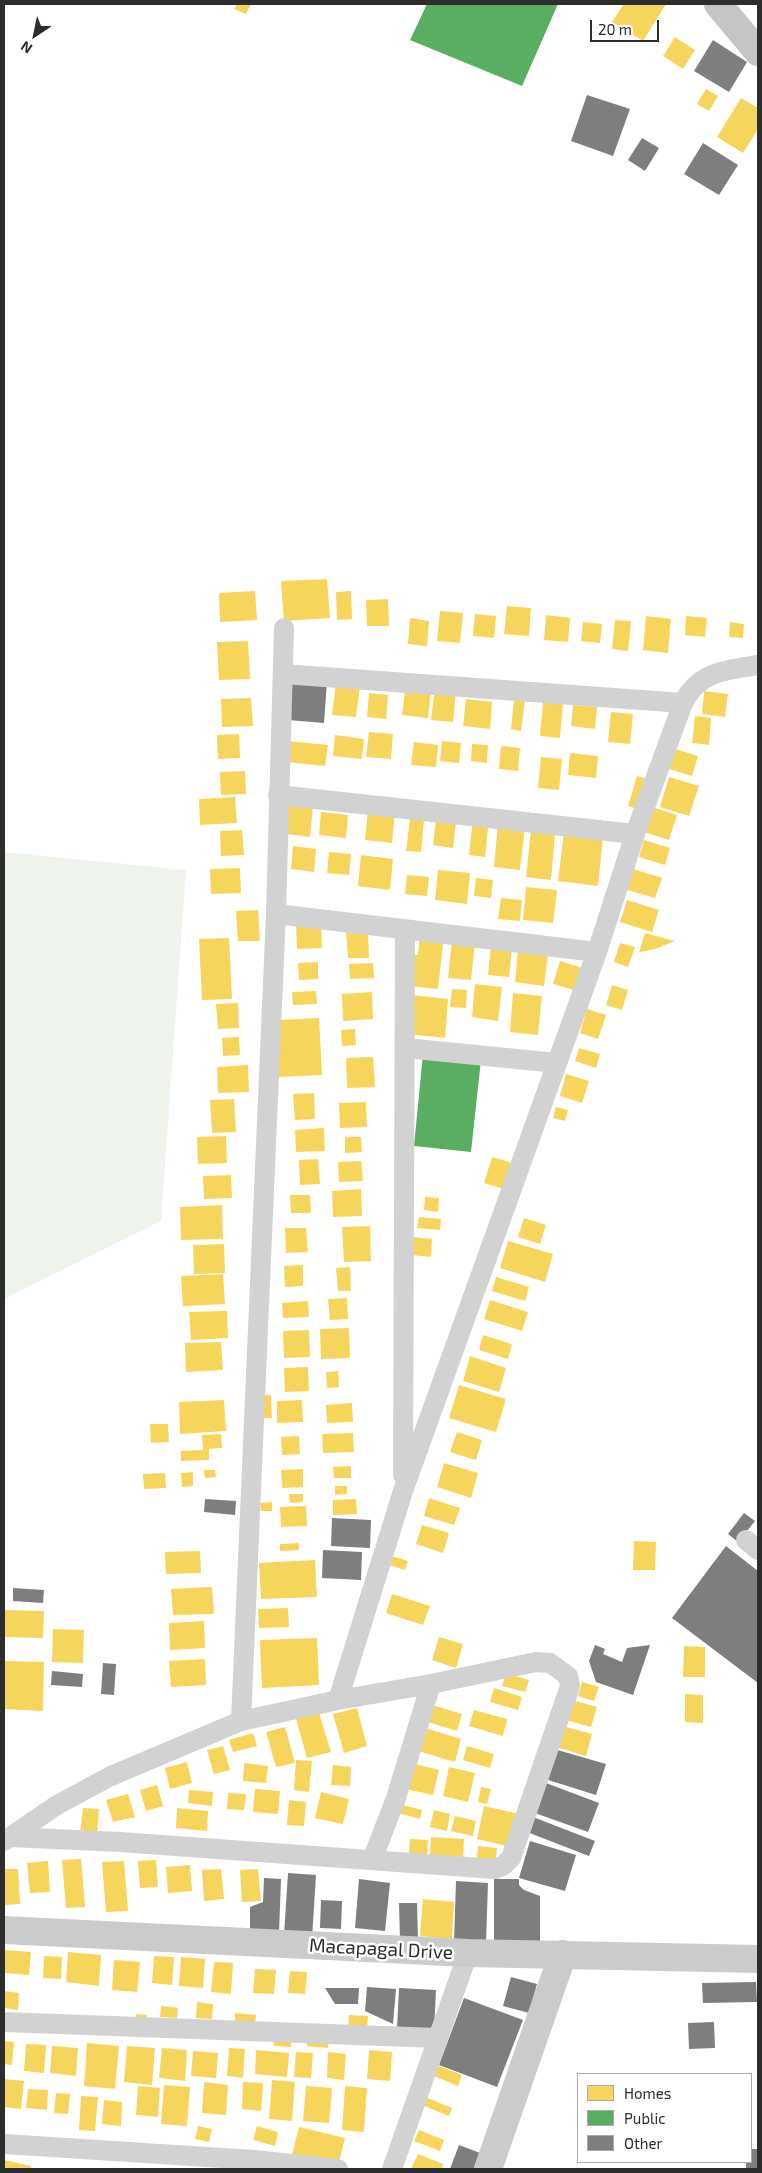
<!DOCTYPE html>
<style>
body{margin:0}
#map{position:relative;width:762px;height:2173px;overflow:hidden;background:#fff;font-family:"Exo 2",sans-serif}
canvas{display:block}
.frame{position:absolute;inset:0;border:5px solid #2d2d2d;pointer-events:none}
.legend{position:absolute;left:577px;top:2073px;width:175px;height:90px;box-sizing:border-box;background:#fff;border:1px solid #ababab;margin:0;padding:6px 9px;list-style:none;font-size:15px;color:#2d2d2d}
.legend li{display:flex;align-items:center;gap:10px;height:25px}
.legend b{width:25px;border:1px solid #ababab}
.north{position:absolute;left:10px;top:10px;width:50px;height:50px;-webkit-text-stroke:4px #fff;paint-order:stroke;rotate:214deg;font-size:14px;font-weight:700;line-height:20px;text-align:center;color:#2d2d2d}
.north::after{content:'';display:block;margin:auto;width:18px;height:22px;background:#2d2d2d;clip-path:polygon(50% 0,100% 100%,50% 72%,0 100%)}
.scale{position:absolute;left:590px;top:20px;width:69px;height:22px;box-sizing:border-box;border:2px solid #2d2d2d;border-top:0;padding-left:6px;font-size:15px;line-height:18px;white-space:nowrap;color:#2d2d2d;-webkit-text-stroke:4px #fff;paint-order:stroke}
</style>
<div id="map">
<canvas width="762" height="2173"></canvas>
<div class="frame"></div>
<ul class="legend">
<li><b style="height:14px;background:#f6d55c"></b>Homes</li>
<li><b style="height:14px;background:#5aae61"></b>Public</li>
<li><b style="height:14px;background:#7e7e7e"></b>Other</li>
</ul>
<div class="north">N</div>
<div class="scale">20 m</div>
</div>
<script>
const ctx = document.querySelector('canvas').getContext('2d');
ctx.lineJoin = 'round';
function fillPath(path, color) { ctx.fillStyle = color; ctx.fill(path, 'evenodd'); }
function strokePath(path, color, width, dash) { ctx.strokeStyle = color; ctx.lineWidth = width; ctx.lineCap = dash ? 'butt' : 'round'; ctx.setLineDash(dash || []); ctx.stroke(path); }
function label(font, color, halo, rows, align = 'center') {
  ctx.font = font + ' "Exo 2",sans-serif'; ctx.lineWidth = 5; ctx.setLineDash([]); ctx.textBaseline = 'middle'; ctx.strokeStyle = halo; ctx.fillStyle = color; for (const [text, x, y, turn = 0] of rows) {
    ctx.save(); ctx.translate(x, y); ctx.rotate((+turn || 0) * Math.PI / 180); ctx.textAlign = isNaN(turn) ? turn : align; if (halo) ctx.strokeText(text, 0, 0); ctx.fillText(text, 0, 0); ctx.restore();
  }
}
fillPath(new Path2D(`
 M4 852 186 870 161 1221 4 1299Z`), '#eef3eb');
fillPath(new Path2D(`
 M237 4H251L246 14 234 9Z
 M624 4H666L643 41 612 22Z
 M675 37 695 50 683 69 663 56Z
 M706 89 718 96 709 111 697 104Z
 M741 98 758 108V129L743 153 717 137Z
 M327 579 330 618 284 621 281 581Z
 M255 591 257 620 220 622 219 593Z
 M351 591 352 619 337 620 336 592Z
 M388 599 389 626H367L366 600Z
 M507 606 531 608 529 636 504 634Z
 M440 611 463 613 460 643 437 641Z
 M475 614 496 616 494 638 473 636Z
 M546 615 570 618 568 642 544 640Z
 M646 616 671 619 668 653 643 650Z
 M686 616 707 618 705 637 685 635Z
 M410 618 429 621 427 646 408 644Z
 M615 620 631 621 628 651 612 649Z
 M583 622 602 624 600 643 581 641Z
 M730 622 744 624 743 638 729 637Z
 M248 641 250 679 219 680 217 642Z
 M336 683 360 686 356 717 332 715Z
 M435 687 456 690 453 722 431 720Z
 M405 690 431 692 428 718 402 715Z
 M704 691 728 694 725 717 702 714Z
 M369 693 388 695 386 719 367 717Z
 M251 698 253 726 222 727 221 699Z
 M466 699 492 702 490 729 463 726Z
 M514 700 525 701 521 731 511 729Z
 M543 702 563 704 560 738 540 736Z
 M573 705 597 707 595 729 571 726Z
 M611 712 633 714 630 744 608 742Z
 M695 716 711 718 709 745 692 743Z
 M369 732 393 734 391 759 366 757Z
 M239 734 240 758 218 759 217 735Z
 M335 735 364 739 362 759 333 756Z
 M288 741 328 745 325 766 286 762Z
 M442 741 461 743 459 763 440 761Z
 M414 742 438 745 436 767 411 765Z
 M472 744 488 745 487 763 471 761Z
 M501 746 520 748 518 771 499 769Z
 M675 749 698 756 692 776 669 769Z
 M570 753 598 756 596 778 568 775Z
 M541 757 562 759 559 790 538 788Z
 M245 771 246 794 221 795 220 772Z
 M637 776 650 780 641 810 628 806Z
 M669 777 699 786 689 816 660 807Z
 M235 797 237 823 200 825 199 799Z
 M289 802 313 805 310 837 286 834Z
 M649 806 677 815 669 840 641 831Z
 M368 809 395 812 392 843 365 840Z
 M321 812 348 815 346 838 319 835Z
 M410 819 424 820 421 852 406 851Z
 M436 819 456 822 453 848 433 845Z
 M498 823 525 826 520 870 494 867Z
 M472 826 488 828 485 857 469 855Z
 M242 830 244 855 221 856 220 831Z
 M531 830 555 833 551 880 526 877Z
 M564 832 603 836 598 886 558 881Z
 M644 840 670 848 665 865 639 857Z
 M293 846 316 849 314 872 291 869Z
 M329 852 351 854 349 875 327 873Z
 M361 855 393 859 390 890 358 886Z
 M240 868 241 893 211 894 210 869Z
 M630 868 662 878 655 898 624 889Z
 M438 870 470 873 467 904 435 900Z
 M407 875 429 877 427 896 405 894Z
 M476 878 493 880 491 898 474 896Z
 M526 887 557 890 553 923 523 920Z
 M501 898 522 900 520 921 498 919Z
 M627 900 659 910 652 932 620 922Z
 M258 910 260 941H238L236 911Z
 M321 922 322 948 297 949 296 923Z
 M368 930 369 958H348L346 931Z
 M645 933 675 941 655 949 639 952Z
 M420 934 444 936 438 989 410 986 413 955H418Z
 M229 938 232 999 202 1000 199 939Z
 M452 941 475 943 471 980 448 978Z
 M620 943 635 947 628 967 614 962Z
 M491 945 512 947 509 977 488 975Z
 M518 950 548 954 544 986 515 982Z
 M560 961 588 970 581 992 553 984Z
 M318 962V979L299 980 298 963Z
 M373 963 374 978 350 979 349 964Z
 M475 984 502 987 498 1021 472 1017Z
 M612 985 628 990 622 1010 606 1005Z
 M452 989 467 990 466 1008 450 1007Z
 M316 991 317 1004 293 1005 292 992Z
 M372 992 373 1019 343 1021 342 994Z
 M513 993 542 996 538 1035 510 1032Z
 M412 995 448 999 445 1038 408 1034Z
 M238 1003 239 1028 218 1029 216 1004Z
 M587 1009 606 1015 598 1039 580 1033Z
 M319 1018 322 1075 279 1077 277 1020Z
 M355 1029 356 1045 342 1046 341 1030Z
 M239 1037 240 1055 223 1056 222 1038Z
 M579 1048 600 1054 596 1068 575 1061Z
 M373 1057 375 1087 347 1088 346 1058Z
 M248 1065 249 1092 218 1093 217 1067Z
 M566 1074 589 1081 582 1103 560 1096Z
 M314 1093 315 1119 295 1120 293 1094Z
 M234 1099 236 1132 212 1133 210 1100Z
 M366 1102 367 1127 340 1128 339 1103Z
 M556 1107 568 1110 565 1121 553 1118Z
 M324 1128 325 1151 296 1152 295 1130Z
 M226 1136 227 1163 198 1164 197 1137Z
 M345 1137H361L362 1152 345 1153Z
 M492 1157 519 1165 511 1191 484 1183Z
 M318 1159 320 1184 300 1185 299 1160Z
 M361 1161 363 1181 339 1182 338 1162Z
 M231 1175 232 1198 204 1199 203 1176Z
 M361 1189 362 1216 333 1217 332 1191Z
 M290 1195H310L311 1213H291Z
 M425 1197 439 1198 438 1212 424 1210Z
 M222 1205 223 1239 181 1240 180 1207Z
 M419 1217 441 1219 440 1230 417 1228Z
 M524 1218 546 1225 540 1244 518 1237Z
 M370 1226 371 1261 344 1262 342 1227Z
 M285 1228H306L308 1252 286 1253Z
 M413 1237 432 1239 431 1257 412 1255Z
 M508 1241 553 1254 545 1282 500 1268Z
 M224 1244 225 1273 194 1274 193 1245Z
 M303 1265V1286L285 1287 284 1266Z
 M350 1267 351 1291H338L336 1268Z
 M223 1274 225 1304 183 1306 181 1276Z
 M496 1277 529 1287 525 1301 492 1291Z
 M347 1298 348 1319 330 1320 328 1299Z
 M490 1300 528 1312 522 1331 484 1319Z
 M308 1301 309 1317 283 1318 282 1303Z
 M227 1311 228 1338 191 1340 189 1312Z
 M349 1328 350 1358 321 1359 320 1329Z
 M309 1330 310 1357 284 1358 283 1331Z
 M483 1335 512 1344 508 1359 479 1350Z
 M221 1342 223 1370 186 1372 185 1343Z
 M470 1356 506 1368 499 1392 463 1381Z
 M308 1367 309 1391 285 1392 284 1368Z
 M338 1371 339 1387 327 1388 326 1372Z
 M459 1385 506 1399 496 1432 449 1418Z
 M260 1395H271L272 1418H261Z
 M224 1400 226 1431 180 1434 179 1402Z
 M302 1400 303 1422 277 1423V1401Z
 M352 1403 353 1422 327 1423 326 1405Z
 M150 1424H168L169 1442 151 1443Z
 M457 1432 482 1440 476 1460 450 1452Z
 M353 1433 354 1452 323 1453 322 1434Z
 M221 1434 222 1448 209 1449V1460L181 1461V1451L203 1450 202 1435Z
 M299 1436 300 1454 282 1455 281 1437Z
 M444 1463 478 1473 471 1498 437 1487Z
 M351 1466V1478H334L333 1467Z
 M303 1469V1487L282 1488 281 1470Z
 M204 1470H215L216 1477 205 1478Z
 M193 1472V1486L182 1487 181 1473Z
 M165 1473 166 1488 144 1489 143 1474Z
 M335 1486H347V1494L335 1495Z
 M289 1494H303V1502L290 1503Z
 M429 1498 460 1508 454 1525 424 1516Z
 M356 1499 357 1514 333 1515V1500Z
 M272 1502V1511H261L260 1503Z
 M306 1506 307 1526 281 1527 280 1507Z
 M422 1525 449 1533 443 1553 416 1544Z
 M634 1541 656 1542 655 1570H633Z
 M299 1543V1550L280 1551V1544Z
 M200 1551 201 1573 166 1574 165 1552Z
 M388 1555 408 1561 405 1570 385 1564Z
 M315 1560 317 1597 261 1599 259 1563Z
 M212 1587 214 1614 173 1615 171 1589Z
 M392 1594 430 1606 423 1625 386 1613Z
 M288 1608 289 1627 259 1628 258 1609Z
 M4 1610 44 1611 43 1638 4 1637Z
 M204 1621 205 1648 170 1650 169 1623Z
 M53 1629 84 1630 83 1663 52 1662Z
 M439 1637 463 1644 456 1668 432 1660Z
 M317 1638 319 1685 262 1688 260 1640Z
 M684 1646 705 1647V1677H683Z
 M205 1659 206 1685 171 1687 169 1661Z
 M4 1661 44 1662 43 1711 4 1709Z
 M506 1673 529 1680 525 1692 502 1686Z
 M582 1682 599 1687 594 1701 578 1696Z
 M494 1688 522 1697 518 1710 490 1702Z
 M685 1694 703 1695V1723L685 1722Z
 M572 1700 597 1707 591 1727 566 1720Z
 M432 1705 462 1714 457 1731 428 1722Z
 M357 1708 367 1746 344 1753 333 1714Z
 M474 1710 507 1719 503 1736 469 1726Z
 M319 1713 331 1752 307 1758 296 1719Z
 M559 1725 592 1734 586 1756 553 1746Z
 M285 1727 295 1763 276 1767 266 1732Z
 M425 1728 461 1739 455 1762 418 1751Z
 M253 1733 257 1746 233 1752 229 1740Z
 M223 1746 230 1770 214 1774 207 1750Z
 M467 1746 494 1754 490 1768 463 1760Z
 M296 1760 312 1761 309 1792 294 1790Z
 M187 1762 192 1783 170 1789 165 1768Z
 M408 1762 439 1770 433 1795 401 1788Z
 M244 1763 268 1766 266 1783 243 1781Z
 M333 1765 351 1767 350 1786 331 1785Z
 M449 1767 475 1773 468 1802 443 1796Z
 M157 1785 163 1806 146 1811 140 1790Z
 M481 1787 491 1789 487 1804 478 1802Z
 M255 1789 280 1791 278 1814 253 1812Z
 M189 1790 213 1792 212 1806 188 1803Z
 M321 1792 349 1799 343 1824 315 1818Z
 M228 1793 246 1794 244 1810 227 1809Z
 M128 1794 135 1817 113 1822 106 1800Z
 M289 1800 306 1802 304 1826 287 1825Z
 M399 1804 422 1810 420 1819 397 1813Z
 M484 1806 519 1814 511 1847 477 1839Z
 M83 1808 99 1809 97 1835 80 1834Z
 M177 1808 208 1811 207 1831 176 1828Z
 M434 1810 450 1814 447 1831 430 1827Z
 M455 1816 476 1821 473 1836 451 1831Z
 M431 1837 464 1839 463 1857 430 1855Z
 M410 1839 428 1840 427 1855 409 1853Z
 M478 1846 497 1848 495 1865 476 1864Z
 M81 1859 85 1907 66 1908 62 1860Z
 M156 1860 158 1887 140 1888 138 1861Z
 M48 1861 50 1892 30 1893 27 1863Z
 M124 1861 128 1911 106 1912 102 1862Z
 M190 1865 192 1891 168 1893 166 1867Z
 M4 1869H18L20 1904 4 1905Z
 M221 1869 224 1899 204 1901 202 1870Z
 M258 1869 261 1901 242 1902 240 1870Z
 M423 1899 454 1902 452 1939 420 1936Z
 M4 1950 31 1952 29 1975 4 1973Z
 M68 1952 101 1955 99 1986 66 1982Z
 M44 1956 62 1957 61 1979 43 1978Z
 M154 1956 174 1957 172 1985 152 1983Z
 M181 1957 205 1959 203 1988 179 1986Z
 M114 1960 140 1962 137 1992 112 1990Z
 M214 1962 233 1963 231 1994 211 1992Z
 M255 1969 276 1970 274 1994 253 1993Z
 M290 1971 307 1972 305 1994 288 1993Z
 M4 1991 19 1993 18 2010 4 2008Z
 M197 2002 213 2004 212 2019 196 2018Z
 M161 2006 178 2008 177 2018 160 2017Z
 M235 2013 256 2015 255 2024 235 2022Z
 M136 2014 147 2015 146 2024 136 2023Z
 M349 2015 368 2016 367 2029 348 2027Z
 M275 2034 292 2036 291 2047 274 2046Z
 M308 2035 329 2037 328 2048 307 2046Z
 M4 2041 14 2042 12 2065 4 2064Z
 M87 2043 119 2046 115 2089 84 2086Z
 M26 2044 46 2045 44 2073 24 2071Z
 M52 2046 78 2048 76 2076 50 2073Z
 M127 2046 155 2048 152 2085 124 2082Z
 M162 2048 187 2050 185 2081 159 2078Z
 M229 2048 245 2049 243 2078 227 2076Z
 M256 2050 289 2053 287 2077 255 2074Z
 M369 2050 392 2052 390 2081 367 2079Z
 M193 2051 218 2053 216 2078 191 2076Z
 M296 2052 313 2053 311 2078 294 2077Z
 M328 2052 346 2054 344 2080 327 2078Z
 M434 2064 462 2075 458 2086 429 2074Z
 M4 2079 24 2081 21 2109 4 2107Z
 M272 2080 295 2082 292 2121 269 2119Z
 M204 2082 228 2085 226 2115 202 2113Z
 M243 2082 263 2083 261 2111 242 2109Z
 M164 2085 190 2087 187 2126 161 2124Z
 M138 2086 160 2088 158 2117 136 2115Z
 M306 2086 332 2088 329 2123 303 2121Z
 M345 2086 367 2088 364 2132 342 2130Z
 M28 2089 48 2090 47 2110 26 2108Z
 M56 2093 70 2094 68 2114 54 2113Z
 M81 2096 98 2097 95 2131 79 2130Z
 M425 2097 452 2108 449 2116 422 2105Z
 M104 2100 122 2102 121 2126 102 2124Z
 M198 2126 212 2129 209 2142 195 2139Z
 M257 2126 278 2132 275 2146 253 2140Z
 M299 2127 345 2138 338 2166 292 2155Z
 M419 2130 444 2140 440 2151 414 2141Z
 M418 2154 443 2164 442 2169H411Z
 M4 2160 31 2166V2169H4Z`), '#f6d55c');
fillPath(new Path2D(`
 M427 4H558L522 86 410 40Z
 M423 1054 481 1060 471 1152 414 1146Z`), '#5aae61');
fillPath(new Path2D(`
 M713 40 747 62 729 92 694 71Z
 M587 95 630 109 613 156 571 141Z
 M642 138 659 148 645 171 628 160Z
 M703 143 738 165 719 195 684 174Z
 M291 680 327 682 324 723 288 720Z
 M205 1499 236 1501 235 1515 204 1512Z
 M744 1513 755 1521 738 1542 728 1534Z
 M332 1518 371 1520 370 1548 331 1546Z
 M726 1546 758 1571V1683L672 1618Z
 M323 1550 362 1552 361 1580 322 1578Z
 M13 1588 44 1590 43 1603 13 1601Z
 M595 1645 605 1649 603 1654 622 1662 627 1648 650 1645 633 1695 596 1682 589 1661Z
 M103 1663 116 1664 114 1695 101 1694Z
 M52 1671 83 1674 82 1687 51 1685Z
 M554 1749 606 1764 596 1795 545 1779Z
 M546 1783 599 1803 588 1832 535 1813Z
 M533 1817 595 1841 589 1856 527 1832Z
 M530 1841 576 1855 565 1891 519 1878Z
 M288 1873 316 1875 312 1938 284 1935Z
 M264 1878 281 1879 279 1933 250 1931V1907L263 1902Z
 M359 1879 390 1883 385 1931 355 1928Z
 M494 1879H519V1885L524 1890 540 1896V1946H494Z
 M456 1881 488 1883 486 1943 454 1942Z
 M321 1900 342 1901 341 1929 320 1928Z
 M399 1903H417L418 1940H400Z
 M511 1977 537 1984 529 2013 503 2006Z
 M756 1982 757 2002 703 2003 702 1983Z
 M367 1987 396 1989 393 2024 365 2011Z
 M325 1988H359L358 2004H335Z
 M399 1988 436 1990 434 2031 397 2029Z
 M464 1998 523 2020 497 2087 439 2065Z
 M714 2022 715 2048 689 2049 688 2023Z
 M459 2145 480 2153 474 2169H450Z
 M751 2149H758V2169H746V2162H751Z`), '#7e7e7e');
strokePath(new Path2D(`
 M283 674 683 703
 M278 795 635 834
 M276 914 597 952
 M405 1048 557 1063
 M403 1475 405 929
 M746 1540 758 1550
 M338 1700 403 1491 597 952 635 834 683 703C699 671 726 670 758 665
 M241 1721 276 914 284 628
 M4 1841 57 1805 111 1776 241 1721 338 1700 431 1684 536 1662 550 1663 568 1676 570 1686 511 1858 504 1865 495 1869 120 1842 10 1837
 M372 1860 396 1798 431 1684
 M4 2022 437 2038
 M4 2144 254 2160 338 2169
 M392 2169 468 1953`), '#d2d2d2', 20);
strokePath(new Path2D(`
 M4 1930 468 1953 758 1959
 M488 2169 563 1954`), '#cbcbcb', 28);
strokePath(new Path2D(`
 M718 4 758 52`), '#c5c5c5', 28);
label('19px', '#2d2d2d', '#fff', [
 ["Macapagal Drive",381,1949,3]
]);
</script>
